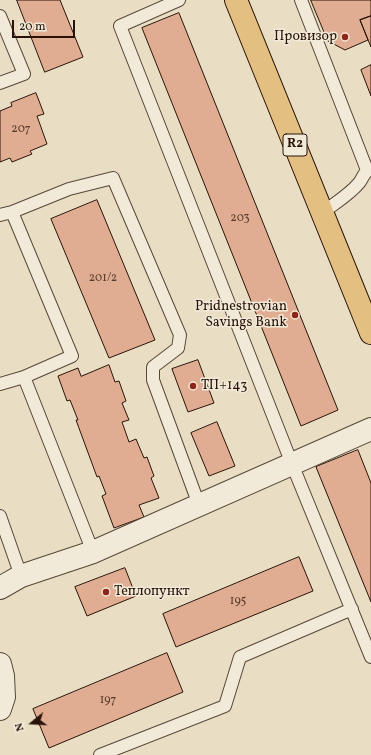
<!DOCTYPE html>
<meta charset="utf-8">
<style>
body{margin:0}
#map{position:relative;width:371px;height:755px;overflow:hidden;background:#e9dec4;font-family:Vollkorn,serif}
canvas{display:block}
.north{position:absolute;left:12px;top:703px;width:40px;height:40px;-webkit-text-stroke:3px #f1ead9;paint-order:stroke;rotate:252deg;font-size:11px;font-weight:700;line-height:16px;text-align:center;color:#291308}
.north::after{content:'';display:block;margin:auto;width:14px;height:18px;background:#291308;clip-path:polygon(50% 0,100% 100%,50% 72%,0 100%)}
.scale{position:absolute;left:12px;top:20px;width:63px;height:18px;box-sizing:border-box;border:2px solid #291308;border-top:0;padding-left:5px;font-size:12px;line-height:14px;white-space:nowrap;color:#291308;-webkit-text-stroke:3px #f1ead9;paint-order:stroke}
</style>
<div id="map">
<canvas width="371" height="755"></canvas>
<div class="north">N</div>
<div class="scale">20 m</div>
</div>
<script>
const ctx = document.querySelector('canvas').getContext('2d');
ctx.lineJoin = 'round';
function fillPath(path, color) { ctx.fillStyle = color; ctx.fill(path, 'evenodd'); }
function strokePath(path, color, width, dash) { ctx.strokeStyle = color; ctx.lineWidth = width; ctx.lineCap = dash ? 'butt' : 'round'; ctx.setLineDash(dash || []); ctx.stroke(path); }
function label(font, color, halo, rows, align = 'center') {
  ctx.font = font + ' Vollkorn,serif'; ctx.lineWidth = 3; ctx.setLineDash([]); ctx.textBaseline = 'middle'; ctx.strokeStyle = halo; ctx.fillStyle = color; for (const [text, x, y, turn = 0] of rows) {
    ctx.save(); ctx.translate(x, y); ctx.rotate((+turn || 0) * Math.PI / 180); ctx.textAlign = isNaN(turn) ? turn : align; if (halo) ctx.strokeText(text, 0, 0); ctx.fillText(text, 0, 0); ctx.restore();
  }
}
const building = new Path2D(`
 M17 0H60L83 57 45 72Z
 M311 0H371V16L360 20 368 40 345 50 328 41Z
 M179 13 338 410 301 426 142 28Z
 M371 16V47L360 20Z
 M371 65V96L361 70Z
 M36 93 44 114 37 116 47 144 30 151 32 154 12 162 10 158 0 162V111L12 106 11 103Z
 M97 200 155 340 109 358 51 219Z
 M198 360 214 403 188 412 172 369Z
 M109 365 115 382 119 381 126 401 122 403 129 420 122 422 129 442 136 439 144 458 147 457 154 476 151 478 159 498 139 505 144 517 114 528 102 496 106 494 99 476 97 477 76 420H78L70 400 67 401 58 376 78 368 81 376Z
 M217 422 235 466 209 476 191 433Z
 M358 450 371 483V602L316 467Z
 M299 557 313 591 176 647 163 614Z
 M125 568 136 596 87 616 75 587Z
 M167 653 183 692 49 748 33 709Z`);
fillPath(building, '#e1ad92');
strokePath(building, '#291308', 1);
const lane = new Path2D(`
 M179 0 120 26 292 464 371 657
 M301 0 367 170
 M0 16 24 74 0 83
 M12 212 69 189 113 178 180 335 178 348 153 367V380L199 505
 M322 213C335 203 349 195 359 183 363 178 364 171 371 169
 M0 215 12 212 72 356 24 377
 M0 384 24 377 93 552
 M0 516 21 576
 M100 755 225 706 240 657 352 609`);
const street = new Path2D(`
 M0 588 21 576 93 552 371 429
 M0 664 3 676 4 697 0 709`);
const primary = new Path2D(`
 M236 0 371 333`);
strokePath(lane, '#594637', 14);
strokePath(street, '#594637', 24);
strokePath(primary, '#291308', 24);
strokePath(lane, '#f1ead9', 12);
strokePath(street, '#f1ead9', 22);
strokePath(primary, '#e4bf82', 22);
for (const [x, y, r, color] of [
 [345,37,4,"#8f2418"],
 [295,315,4,"#8f2418"],
 [193,386,4,"#8f2418"],
 [106,592,4,"#8f2418"]
]) { const dot = new Path2D(); dot.arc(x, y, r, 0, 2 * Math.PI); ctx.fillStyle = color; ctx.fill(dot); strokePath(dot, '#f1ead9', 1.5); }
label('12px', '#573a2a', null, [
 ["207",21,130],
 ["203",240,219],
 ["201/2",103,279],
 ["195",238,602],
 ["197",108,701]
]);
for (const [x, y, w] of [
 [295,145,24]
]) { const box = new Path2D(); box.roundRect(x - w / 2, y - 11, w, 22, 3); ctx.fillStyle = '#f1ead9'; ctx.fill(box); strokePath(box, '#291308', 1); }
label('bold 13px', '#291308', null, [
 ["R2",295,145]
]);
label('14px', '#291308', '#f1ead9', [
 ["Провизор",337,37],
 ["Pridnestrovian",287,307],
 ["Savings Bank",287,323],
 ["ТП+143",201,386,"left"],
 ["Теплопункт",114,592,"left"]
], 'right');
</script>
